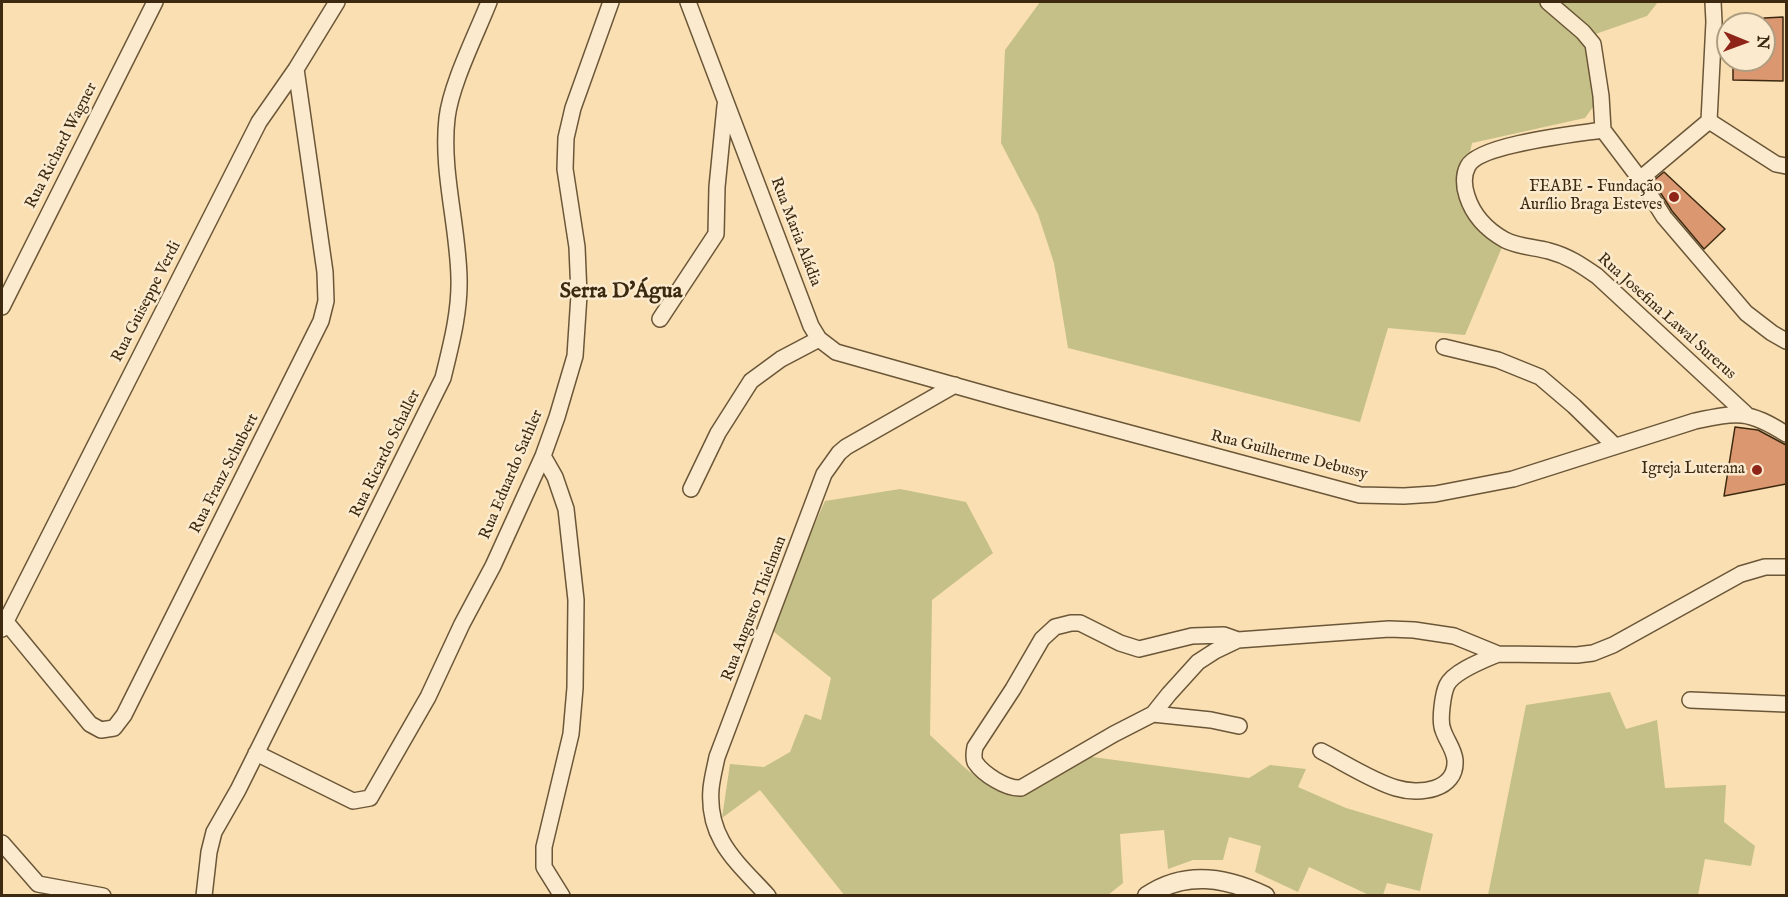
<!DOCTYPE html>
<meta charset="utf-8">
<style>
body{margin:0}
#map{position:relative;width:1788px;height:897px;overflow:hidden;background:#f9dfb2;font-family:"IM FELL English",serif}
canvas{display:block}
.frame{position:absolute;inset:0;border:3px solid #3c2910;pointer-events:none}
.north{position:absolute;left:1716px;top:12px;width:60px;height:60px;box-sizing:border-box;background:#fbeacd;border:2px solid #af9d81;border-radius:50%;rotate:91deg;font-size:16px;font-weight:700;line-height:24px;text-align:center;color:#3c2910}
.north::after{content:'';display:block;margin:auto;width:21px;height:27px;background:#8f2418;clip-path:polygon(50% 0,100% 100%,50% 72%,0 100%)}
</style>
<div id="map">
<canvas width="1788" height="897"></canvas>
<div class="frame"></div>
<div class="north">N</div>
</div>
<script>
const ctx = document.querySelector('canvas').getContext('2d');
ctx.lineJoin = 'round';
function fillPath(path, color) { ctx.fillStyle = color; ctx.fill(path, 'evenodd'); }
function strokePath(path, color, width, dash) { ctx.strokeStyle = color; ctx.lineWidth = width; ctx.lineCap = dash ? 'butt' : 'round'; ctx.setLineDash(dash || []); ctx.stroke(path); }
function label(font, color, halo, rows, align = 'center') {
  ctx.font = font + ' "IM FELL English",serif'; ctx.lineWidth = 5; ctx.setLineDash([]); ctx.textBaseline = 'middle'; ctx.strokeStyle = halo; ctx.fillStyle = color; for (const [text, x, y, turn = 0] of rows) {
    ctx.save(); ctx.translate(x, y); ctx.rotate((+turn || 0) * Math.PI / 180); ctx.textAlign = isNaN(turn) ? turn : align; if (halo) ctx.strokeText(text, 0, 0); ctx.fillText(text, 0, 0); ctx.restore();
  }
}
fillPath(new Path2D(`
 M1040 2H1658L1647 16 1587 37 1601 96 1585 118 1472 143 1463 185 1469 204 1505 240 1465 335 1388 328 1360 422 1068 348 1054 263 1038 214 1001 143 1005 50Z
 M900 489 966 502 993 553 932 600 930 735 964 767 984 783 1018 795 1085 756 1249 778 1270 765 1306 769 1298 787 1346 808 1433 834 1420 891 1387 883 1383 895H1369L1309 867 1298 892 1255 872 1261 846 1229 837 1223 860H1193L1168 869 1164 830 1120 834 1123 883 1108 895 845 896 760 790 722 818 730 764 764 767 790 752 805 714 821 720 831 678 768 627 825 501Z
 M1610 692 1626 729 1657 720 1665 788 1726 785 1724 822 1755 846 1751 866 1705 859 1698 895H1488L1526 705Z`), '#c5c087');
const building = new Path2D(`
 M1783 17V81L1733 80V60H1764V18Z
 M1664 172 1725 229 1704 249 1672 211 1653 181Z
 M1735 427 1758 430 1786 445V484L1724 496Z`);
fillPath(building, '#db976f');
strokePath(building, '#3c2910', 1.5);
const minor = new Path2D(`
 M688 2 811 326 819 339 836 352 1010 401 1360 495 1404 496 1435 494 1513 479 1695 421C1738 412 1748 410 1786 434
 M1548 2 1583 32 1593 44 1601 96 1603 130 1640 179 1664 217 1746 313 1772 333 1786 341
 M1709 121 1714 22 1713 2
 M1709 121 1776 164 1786 166
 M1603 130C1577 134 1480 144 1468 166 1463 175 1464 187 1467 196 1473 215 1487 230 1505 240 1519 247 1534 247 1549 251 1568 256 1581 265 1597 276L1746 414
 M1640 179 1709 121
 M2 307 155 2
 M660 319 716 234 717 187 725 106
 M1444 347 1498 360 1540 377 1574 406 1615 446
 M543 456 555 477 566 509 576 600 575 688 571 734 544 847V867L562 896
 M691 489 718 433 751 381 781 359 819 339
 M2 617 90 724 101 730 114 728 124 715 321 321 326 301 325 272 296 69
 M2 629 259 122 296 69 337 2
 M1238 640 1224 635 1192 636 1139 649 1120 643 1080 623H1071L1055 627 1042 639 1013 689 975 747C974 752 973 757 975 762 983 774 1006 789 1021 788L1114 734 1153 714 1169 694 1198 662 1215 651 1238 640 1389 629 1414 630 1454 636 1498 654 1577 655 1593 653 1613 645 1741 574 1765 567H1786
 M1690 700 1786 704
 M1153 714 1211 720 1239 726
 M1321 751C1343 762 1372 781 1396 788 1419 795 1457 791 1455 760 1454 749 1446 740 1443 730 1439 721 1443 693 1447 685 1454 671 1484 660 1498 654
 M256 753 353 801 370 798 428 697 462 624 493 566 543 456 557 417 575 356 579 295 577 247 565 169 566 138 573 108 611 2
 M2 843 38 884 103 896
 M204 896 209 852 214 832 238 790 443 378C451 345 460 312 459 278 458 225 441 171 447 118 451 84 476 35 489 2
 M768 896C737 862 707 839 711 789 712 778 715 767 717 757L824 474 839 453 846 447 955 385`);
const tertiary = new Path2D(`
 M1147 896C1185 870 1226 877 1265 896`);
strokePath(minor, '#6b5638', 18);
strokePath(tertiary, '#6b5638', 21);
strokePath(minor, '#fbeacd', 15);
strokePath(tertiary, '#fbeacd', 18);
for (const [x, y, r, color] of [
 [1674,197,6,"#8f2418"],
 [1757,470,6,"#8f2418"]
]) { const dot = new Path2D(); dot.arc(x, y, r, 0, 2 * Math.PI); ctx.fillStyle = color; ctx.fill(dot); strokePath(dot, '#fbeacd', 2); }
label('16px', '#3c2910', '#fbeacd', [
 ["Rua Richard Wagner",62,146,-63],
 ["Rua Maria Aládia",795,232,69],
 ["Rua Guiseppe Verdi",147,302,-63],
 ["Rua Josefina Lawal Surerus",1666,317,42],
 ["Rua Ricardo Schaller",386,454,-64],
 ["Rua Guilherme Debussy",1289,456,14],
 ["Rua Franz Schubert",225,474,-63],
 ["Rua Eduardo Sathler",512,475,-67],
 ["Rua Augusto Thielman",755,609,-69]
]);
label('16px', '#3c2910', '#fbeacd', [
 ["FEABE - Fundação",1662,188],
 ["Aurílio Braga Esteves",1662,206],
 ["Igreja Luterana",1745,470]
], 'right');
label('bold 22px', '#3c2910', '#fbeacd', [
 ["Serra D'Água",621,292]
]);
</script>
